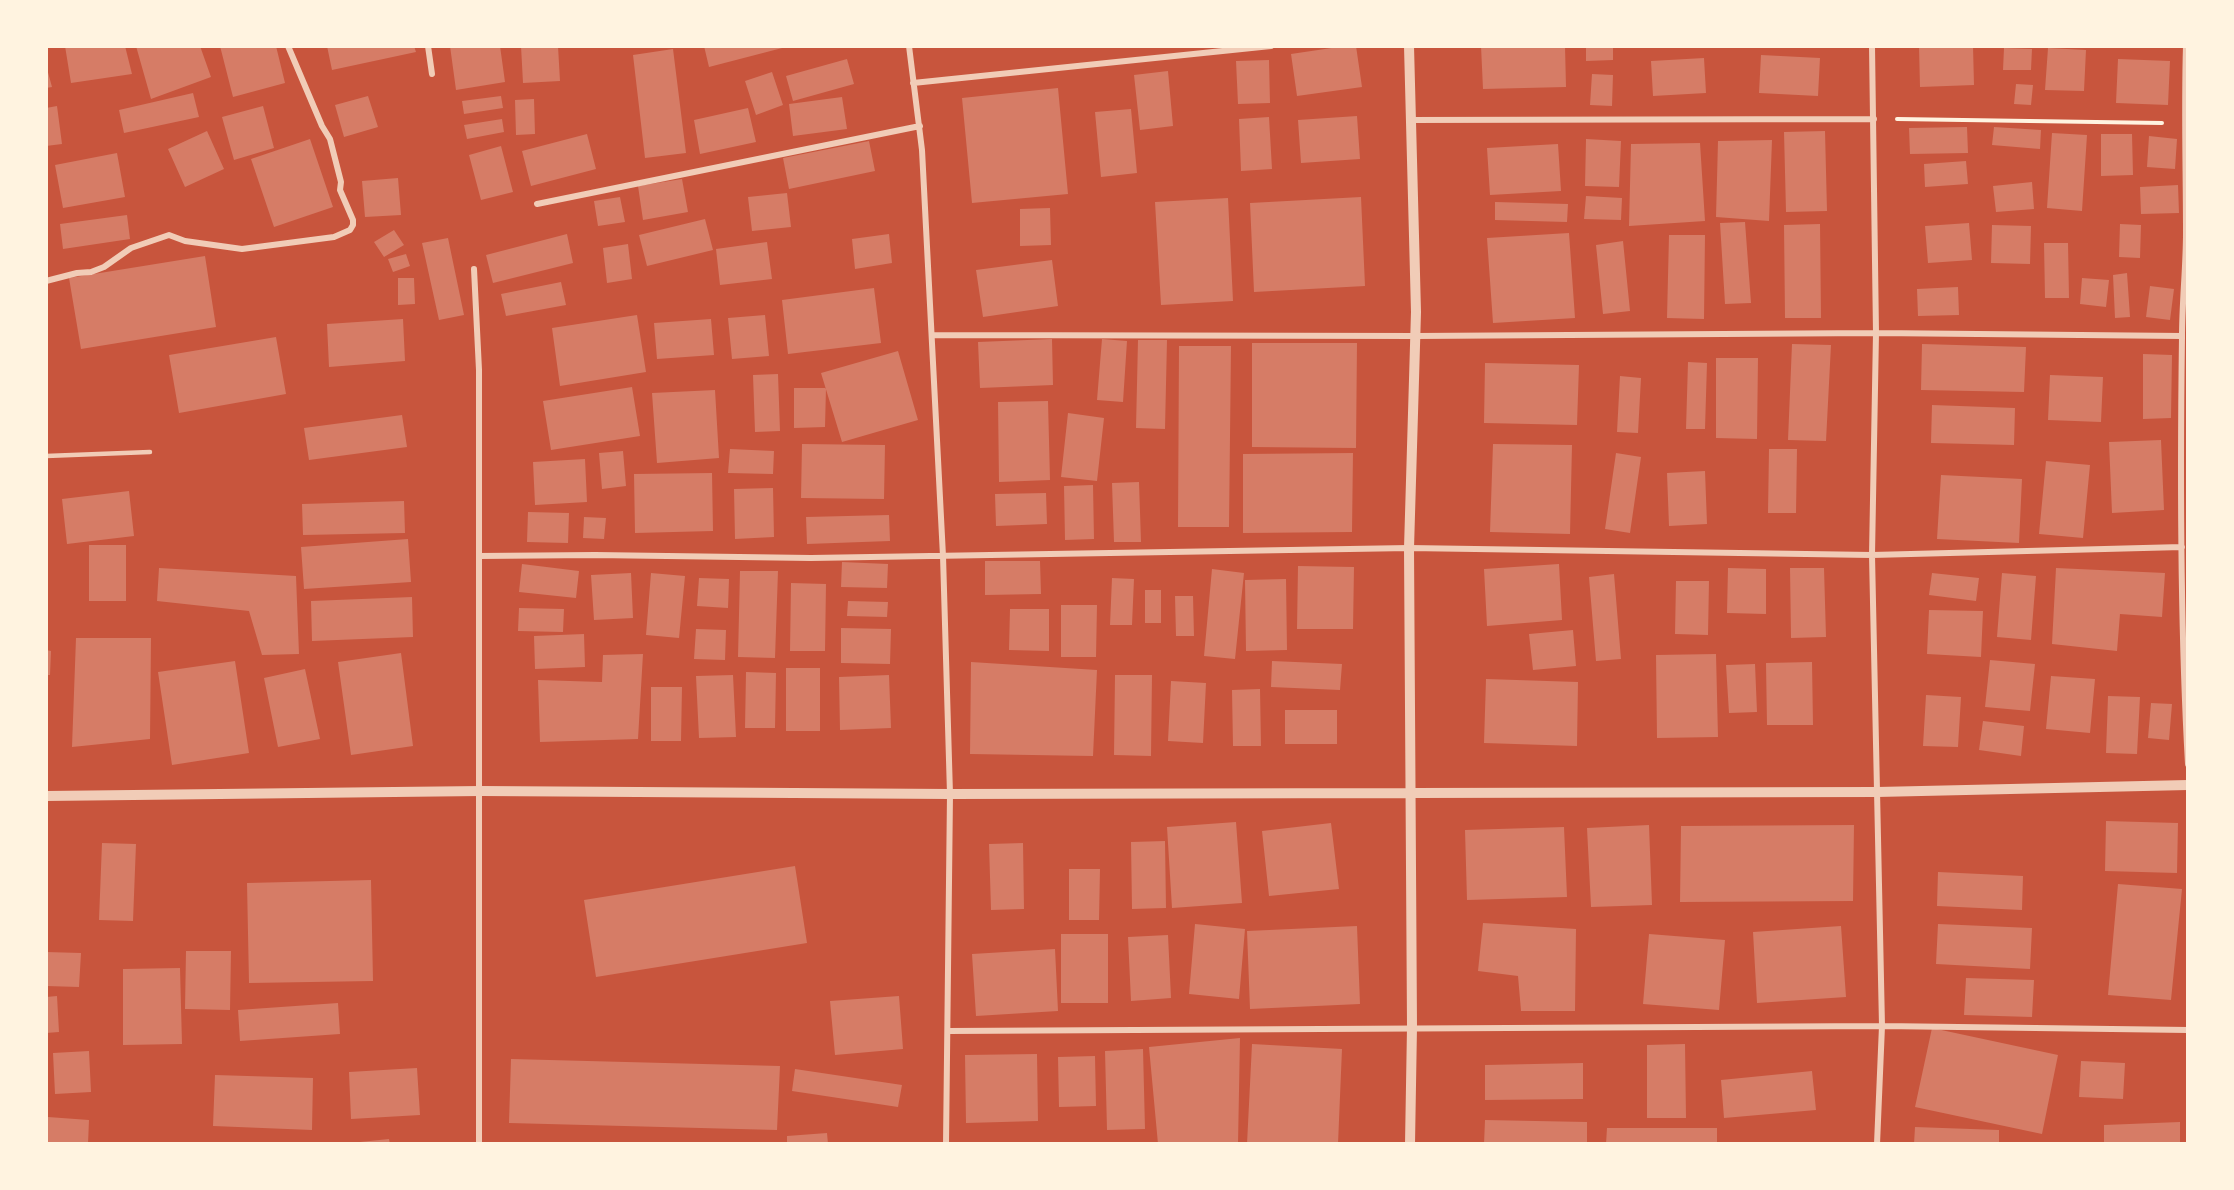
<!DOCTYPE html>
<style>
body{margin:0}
#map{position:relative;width:2234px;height:1190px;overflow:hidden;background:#c8553d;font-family:Ubuntu,sans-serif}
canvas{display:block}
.frame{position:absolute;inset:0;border:48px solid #fff3e0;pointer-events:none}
</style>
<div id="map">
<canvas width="2234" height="1190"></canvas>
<div class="frame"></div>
</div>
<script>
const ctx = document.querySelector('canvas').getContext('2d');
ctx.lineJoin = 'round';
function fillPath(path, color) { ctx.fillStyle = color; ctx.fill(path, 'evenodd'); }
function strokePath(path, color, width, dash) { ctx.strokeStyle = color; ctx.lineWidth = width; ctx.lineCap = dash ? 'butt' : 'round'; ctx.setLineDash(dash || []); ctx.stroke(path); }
fillPath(new Path2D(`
 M65 46H125L132 74 71 83Z
 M136 46H200L211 77 151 99Z
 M220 46H276L285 83 233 97Z
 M327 46H414L416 52 332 70Z
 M450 46H500L505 82 456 90Z
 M521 46H558L560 81 523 83Z
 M704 46H786V47L709 67Z
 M1345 46H1356L1362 87 1297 96 1291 54Z
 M1481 46H1565L1566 87 1483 89Z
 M1586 46H1613V60L1586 61Z
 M1919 46H1973L1974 85 1920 87Z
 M2004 48 2032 49 2031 70H2003Z
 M2048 48 2086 50 2084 91 2045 90Z
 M673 49 686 153 645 158 633 55Z
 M1761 55 1820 58 1818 96 1759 93Z
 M1704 58 1706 93 1653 96 1651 61Z
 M847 59 854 84 793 101 786 76Z
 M2118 59 2170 61 2168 105 2116 103Z
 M1269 60 1270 103 1238 104 1236 61Z
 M46 65 52 87 46 88Z
 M1168 71 1173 126 1140 130 1134 75Z
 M772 72 783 105 756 115 745 81Z
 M1592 74 1613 75 1612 106 1590 105Z
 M2016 84 2033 85 2031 105 2014 104Z
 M1058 88 1068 194 972 203 962 98Z
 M193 93 199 117 124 133 119 110Z
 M368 96 378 127 344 137 335 105Z
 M501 96 503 108 464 114 462 101Z
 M842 97 847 129 793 136 789 104Z
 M534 99 535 134 516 135 515 100Z
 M57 106 62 144 46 146V108Z
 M263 106 274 148 234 160 222 117Z
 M748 108 756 142 700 154 694 120Z
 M1131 109 1137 173 1101 177 1095 112Z
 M1357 116 1360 159 1301 163 1298 120Z
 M1269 117 1272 169 1241 171 1239 119Z
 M502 119 504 132 467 139 464 125Z
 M1967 127 1968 153 1910 154 1909 128Z
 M1994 127 2041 130 2040 149 1992 145Z
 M207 131 224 169 185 187 168 149Z
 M1825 131 1827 211 1786 212 1784 132Z
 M2052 133 2087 135 2082 211 2047 208Z
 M587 134 596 169 531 186 522 151Z
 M2101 134H2132L2133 175 2101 176Z
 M2149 136 2177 139 2175 169 2147 167Z
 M310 139 333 207 274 227 251 159Z
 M1586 139 1621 141 1619 187 1585 186Z
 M1772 140 1769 221 1716 217 1718 141Z
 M869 141 875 171 789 189 783 158Z
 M1700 143 1705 221 1629 226 1631 144Z
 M1558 144 1561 191 1490 195 1487 148Z
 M501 146 513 192 481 200 469 155Z
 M117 153 125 197 63 208 55 165Z
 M1966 161 1968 184 1925 187 1924 164Z
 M398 178 401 215 365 217 362 181Z
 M682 179 688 212 643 220 638 186Z
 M2032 182 2034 209 1996 212 1993 186Z
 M2178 185 2179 213 2141 214 2140 187Z
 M787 193 791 227 752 231 748 197Z
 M1586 196 1622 198 1621 220 1584 219Z
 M620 197 625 222 598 226 594 201Z
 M1361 197 1365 286 1254 292 1250 203Z
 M1228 198 1233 301 1161 305 1155 202Z
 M1495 202 1568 204 1567 222 1495 220Z
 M1050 208 1051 245 1020 246V209Z
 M127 215 130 239 63 249 60 224Z
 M705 219 713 250 647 266 639 235Z
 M1745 222 1751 303 1725 304 1720 223Z
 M1969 223 1972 260 1928 263 1925 226Z
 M1820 224 1821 318H1785L1784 225Z
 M2120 224 2141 225 2140 258 2119 257Z
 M1992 225 2031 226 2030 264 1991 263Z
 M394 230 404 245 384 257 374 242Z
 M1569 233 1575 318 1493 323 1487 238Z
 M567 234 573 263 493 283 486 255Z
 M889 234 892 263 855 269 852 239Z
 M1669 235H1705L1704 319 1667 318Z
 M448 238 464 315 439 320 422 243Z
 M1623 241 1630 311 1603 314 1596 245Z
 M767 242 772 279 720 285 716 249Z
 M2044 243H2068L2069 298H2045Z
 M628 244 632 279 607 283 603 248Z
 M406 254 410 266 393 272 388 259Z
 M205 256 216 327 81 349 69 278Z
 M1052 260 1058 306 983 317 976 270Z
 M2127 273 2130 317 2115 318 2113 275Z
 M398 278H414L415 304 398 305Z
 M2082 278 2109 280 2106 307 2080 304Z
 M561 282 566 305 506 316 501 294Z
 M2150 286 2174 289 2170 320 2146 317Z
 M1958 287 1959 315 1918 316 1917 289Z
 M874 288 881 343 788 354 782 300Z
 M637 315 646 372 560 386 552 328Z
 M765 315 769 356 732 359 728 318Z
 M403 319 405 361 329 367 327 324Z
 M711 319 714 355 657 359 654 323Z
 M276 337 286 394 179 413 169 355Z
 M1052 339 1053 385 980 388 978 342Z
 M1102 339 1127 341 1123 402 1097 400Z
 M1138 340H1167L1165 429 1136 428Z
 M1252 343H1357L1356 448 1252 447Z
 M1792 344 1831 345 1826 441 1788 440Z
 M1922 344 2026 347 2024 392 1921 390Z
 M1179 346H1231L1229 527H1178Z
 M898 351 918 420 842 442 821 373Z
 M2143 354 2172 355 2171 418 2143 419Z
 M1716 358H1758L1757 439 1716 438Z
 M1688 362 1707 363 1705 429H1686Z
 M1485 363 1579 365 1577 425 1484 423Z
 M778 374 780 431 755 432 753 375Z
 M2050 375 2103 377 2101 422 2048 420Z
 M1620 376 1641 378 1638 433 1617 432Z
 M632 387 640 436 551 450 543 401Z
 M794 388H826L825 427 794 428Z
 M715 390 719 458 657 463 652 393Z
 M1048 401 1050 480 999 482 998 402Z
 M1932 405 2015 408 2014 445 1931 443Z
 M1068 413 1104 418 1097 481 1061 477Z
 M402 415 407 447 309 460 304 428Z
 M2161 440 2164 510 2112 513 2109 442Z
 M802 444 885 445 884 499 801 498Z
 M1493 444 1572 445 1570 534 1490 532Z
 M730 449 774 451 773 474 728 473Z
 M1769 449H1797L1796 513H1768Z
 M623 451 626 486 602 489 599 453Z
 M1353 453 1352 532 1243 533V454Z
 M1616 453 1641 457 1630 533 1605 529Z
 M585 459 587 502 535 505 533 462Z
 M2046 461 2090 465 2083 538 2039 534Z
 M1705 471 1707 524 1669 526 1667 473Z
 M712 473 713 531 635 533 634 474Z
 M1941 475 2022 479 2019 543 1937 539Z
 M1139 482 1141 542H1114L1112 483Z
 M1093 485 1094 539 1065 540 1064 486Z
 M773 488 774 537 735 539 734 489Z
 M129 491 134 536 67 544 62 499Z
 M1046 493 1047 524 996 526 995 494Z
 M404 501 405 533 303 535 302 504Z
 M528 512 569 513 568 543 527 542Z
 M889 515 890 541 807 544 806 517Z
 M584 517 606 518 604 539 583 538Z
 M408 539 411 582 304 589 301 547Z
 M89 545H126V601H89Z
 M985 561H1040L1041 594 985 595Z
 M842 562 888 564 887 588 841 587Z
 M522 564 579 571 576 598 519 592Z
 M1559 564 1562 620 1487 626 1484 569Z
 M1298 566 1354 567 1353 629H1297Z
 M159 568 296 576 299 654 262 655 249 611 157 601Z
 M1728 568 1766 569V614L1727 613Z
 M1790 568H1824L1826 637 1791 638Z
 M2056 568 2165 573 2162 617 2120 614 2117 651 2052 644Z
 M1212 569 1244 573 1235 659 1204 656Z
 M740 571H778L775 658 738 657Z
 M631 573 633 618 594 620 591 575Z
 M651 573 685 576 679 638 646 635Z
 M1932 573 1979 578 1976 601 1929 595Z
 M2002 573 2036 576 2031 640 1997 637Z
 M1614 574 1621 659 1596 661 1589 577Z
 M699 578 729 579 728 608 697 606Z
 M1112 578 1134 579 1132 625H1110Z
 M1286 579 1287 650 1246 651 1245 580Z
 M1676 581H1709L1708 635 1675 634Z
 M791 583 826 584 825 651H790Z
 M1145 590H1161V623H1145Z
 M1175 596H1193L1194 636H1176Z
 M412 597 413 637 312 641 311 601Z
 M848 601 888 602 887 617 847 616Z
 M1061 605H1097L1096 657H1061Z
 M519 608 564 609 563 632 518 631Z
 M1010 609H1049V651L1009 650Z
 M1929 610 1983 611 1981 657 1927 654Z
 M841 628 891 629 890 664 841 663Z
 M696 629 726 630 725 660 694 659Z
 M1573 630 1576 666 1533 670 1529 634Z
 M584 634 585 667 535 669 534 636Z
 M76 638H151L150 739 72 747Z
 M46 650 51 651 50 675H46Z
 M401 653 413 746 351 755 338 662Z
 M643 654 638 739 540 742 538 680 602 682 603 655Z
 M1716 654 1718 737 1657 738 1656 655Z
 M1990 660 2035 664 2030 711 1985 707Z
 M235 661 249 753 172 765 158 672Z
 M1272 661 1342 664 1340 690 1271 687Z
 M971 662 1097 670 1093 756 970 754Z
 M1812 662 1813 725H1767L1766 663Z
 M1755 664 1757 712 1729 713 1726 665Z
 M786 668H820V731H786Z
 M305 669 320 739 278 747 264 678Z
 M746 672 776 673 775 728H745Z
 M733 675 736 737 699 738 696 676Z
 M889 675 891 728 840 730 839 677Z
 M1115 675H1152L1151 756 1114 755Z
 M2051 676 2095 679 2090 733 2046 729Z
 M1486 679 1578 682 1577 746 1484 743Z
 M1171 681 1206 683 1203 743 1168 741Z
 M651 687H682L681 741H651Z
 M1260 689 1261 746H1233L1232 690Z
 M1926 695 1961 697 1958 747 1923 746Z
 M2108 696 2140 697 2137 754 2106 753Z
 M2151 703 2172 704 2169 740 2148 738Z
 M1285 710H1337V744H1285Z
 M1983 721 2024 726 2021 756 1979 750Z
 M2106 821 2178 823 2177 873 2105 871Z
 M1236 822 1242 903 1172 908 1167 827Z
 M1331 823 1339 889 1269 896 1262 831Z
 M1649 825 1652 905 1591 907 1587 828Z
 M1854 825 1853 901 1680 902 1681 826Z
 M1564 827 1567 897 1467 900 1465 830Z
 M1165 841 1166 908 1132 909 1131 842Z
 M102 843 136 844 133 921 99 920Z
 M1023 843 1024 909 991 910 989 844Z
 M795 866 807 943 596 977 584 900Z
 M1069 869H1100L1099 920H1069Z
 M1938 872 2023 876 2022 910 1937 906Z
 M371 880 373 981 249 983 247 883Z
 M2118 884 2182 889 2171 1000 2108 995Z
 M1483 923 1576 929 1575 1011H1521L1518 976 1478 971Z
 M1195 924 1245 929 1239 999 1189 994Z
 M1938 924 2032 928 2030 969 1936 964Z
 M1357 926 1360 1004 1250 1009 1247 931Z
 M1841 926 1846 997 1757 1003 1753 932Z
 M1061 934H1108V1003H1061Z
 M1649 934 1725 940 1719 1010 1643 1004Z
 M1168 935 1171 998 1131 1001 1128 937Z
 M1055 949 1058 1011 976 1016 972 954Z
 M186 951H231L230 1010 185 1009Z
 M46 952 81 953 79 987 46 986Z
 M180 968 182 1044 123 1045V969Z
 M1966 978 2034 980 2032 1017 1964 1015Z
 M57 996 59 1032 46 1033V997Z
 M899 996 903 1049 835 1055 830 1001Z
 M338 1003 340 1034 240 1041 238 1010Z
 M1932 1028 2058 1055 2042 1134 1915 1107Z
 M1240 1038 1238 1144H1158L1149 1047Z
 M1252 1044 1342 1049 1338 1144H1247Z
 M1685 1044 1686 1118H1647V1045Z
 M1143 1049 1145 1129 1107 1130 1105 1051Z
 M89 1051 91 1092 55 1094 53 1053Z
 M1037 1054 1038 1121 966 1123 965 1055Z
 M1095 1056 1096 1106 1059 1107 1058 1057Z
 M511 1059 780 1066 777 1130 509 1123Z
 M2081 1061 2125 1063 2123 1099 2079 1097Z
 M1583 1063V1099L1485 1100V1065Z
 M417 1068 420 1115 351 1119 349 1072Z
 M795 1069 902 1085 898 1107 792 1091Z
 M1812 1071 1816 1110 1724 1118 1721 1080Z
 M215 1075 313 1078 312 1130 213 1126Z
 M48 1117 89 1120 88 1144H46Z
 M1485 1120 1587 1122V1144H1484Z
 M2180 1122V1144H2104V1125Z
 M1915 1127 1999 1130V1144H1914Z
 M1607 1128H1717V1144H1606Z
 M827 1133 828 1144H787V1136Z
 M389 1139 390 1144H360V1142Z`), '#d67c66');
strokePath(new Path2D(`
 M1897 119 2162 123`), '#fff3e0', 4);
strokePath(new Path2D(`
 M46 456 150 452`), '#f1ccb7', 4.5);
strokePath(new Path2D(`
 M428 46 432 74
 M909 46 922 150 943 556 950 794 946 1144
 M1872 46 1876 333 1872 555 1882 1026 1877 1144
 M2186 46C2184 109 2186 171 2186 233 2186 267 2182 302 2182 337 2180 479 2180 622 2188 764
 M913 83 1271 46
 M1410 120 1874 119
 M537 204 920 126
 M474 269 479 370V1144
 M46 281 77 273 91 272 104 267 131 248 169 235 185 241 242 249 334 237 350 230 353 225V220L340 190 341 182 330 139 322 126 288 46
 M932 335 1416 336 1876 333 2182 336
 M479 556 595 555 811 558 1409 548 1872 555 2182 547
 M948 1031 1882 1026 2188 1030`), '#f1ccb7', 6);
strokePath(new Path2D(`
 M1409 46 1416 312 1409 548 1412 1027 1410 1144
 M46 796 481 791 950 794 1877 792 2188 785`), '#f1ccb7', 10);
</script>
